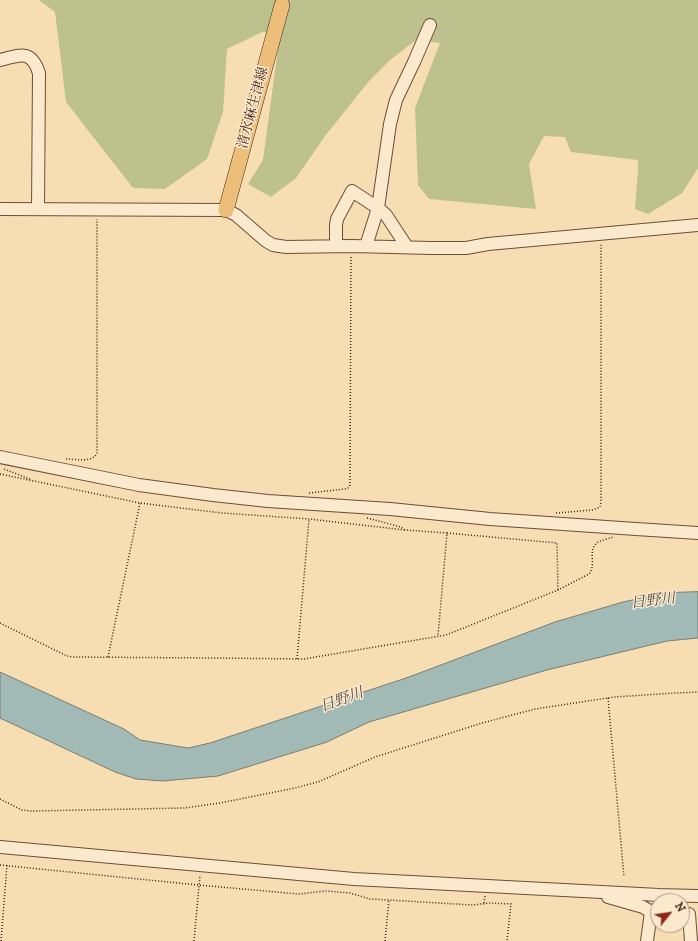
<!DOCTYPE html>
<meta charset="utf-8">
<style>
body{margin:0}
#map{position:relative;width:698px;height:941px;overflow:hidden;background:#f7ddb2;font-family:"IM FELL DW Pica",serif}
canvas{display:block}
.north{position:absolute;left:650px;top:893px;width:40px;height:40px;box-sizing:border-box;background:#fae9cd;border:1px solid #ae9882;border-radius:50%;rotate:60deg;font-size:11px;font-weight:700;line-height:16px;text-align:center;color:#3d1f12}
.north::after{content:'';display:block;margin:auto;width:14px;height:18px;background:#8f2418;clip-path:polygon(50% 0,100% 100%,50% 72%,0 100%)}
</style>
<div id="map">
<canvas width="698" height="941"></canvas>
<div class="north">N</div>
</div>
<script>
const ctx = document.querySelector('canvas').getContext('2d');
ctx.lineJoin = 'round';
function fillPath(path, color) { ctx.fillStyle = color; ctx.fill(path, 'evenodd'); }
function strokePath(path, color, width, dash) { ctx.strokeStyle = color; ctx.lineWidth = width; ctx.lineCap = dash ? 'butt' : 'round'; ctx.setLineDash(dash || []); ctx.stroke(path); }
function label(font, color, halo, rows, align = 'center') {
  ctx.font = font + ' "IM FELL DW Pica","Noto Serif JP",serif'; ctx.lineWidth = 3; ctx.setLineDash([]); ctx.textBaseline = 'middle'; ctx.strokeStyle = halo; ctx.fillStyle = color; for (const [text, x, y, turn = 0] of rows) {
    ctx.save(); ctx.translate(x, y); ctx.rotate((+turn || 0) * Math.PI / 180); ctx.textAlign = isNaN(turn) ? turn : align; if (halo) ctx.strokeText(text, 0, 0); ctx.fillText(text, 0, 0); ctx.restore();
  }
}
fillPath(new Path2D(`
 M39 0H698V168L682 193 648 214 635 209 638 170V160L571 152 565 137 544 136 529 164 536 209 429 199 418 185 415 108 440 43 416 40 390 60 369 81 325 136 296 178 271 197 248 184 263 160 280 34 262 32 227 49 223 112 207 159 165 189 133 188 66 102 55 12Z`), '#bcc18d');
const water = new Path2D(`
 M698 592V638L667 641 547 670 369 722 327 742 218 776 163 781 136 779 115 772 0 718V672L124 729 140 740 188 748 210 743 409 677 555 622 623 602 665 593Z`);
fillPath(water, '#a1bab6');
strokePath(water, '#797c74', 1);
const minor = new Path2D(`
 M0 60C20 55 31 49 39 73L38 209
 M0 209 226 210 236 215 266 241 273 245 286 247 352 246 431 248H466L488 244 698 225
 M336 246V225L337 219 352 191 378 208 386 215 407 247
 M366 246 378 208 390 124 396 100 414 62 430 25
 M0 457 139 485 213 495 268 501 390 509 490 519 636 529 698 533
 M0 847 354 879 659 895 698 896
 M608 897 643 907 651 912H658
 M689 914 691 941
 M647 941 651 912 658 908`);
const major = new Path2D(`
 M226 210 282 5`);
strokePath(minor, '#6c4e3a', 14);
strokePath(major, '#3d1f12', 16);
strokePath(new Path2D(`
 M66 459C75 459 93 463 97 453V219
 M4 469 30 479
 M0 474 140 503 222 513 309 519 405 530
 M309 493 345 489 348 488 350 485 351 256
 M556 513 593 510 600 507 601 501V243
 M367 518 401 527 405 530 447 533 438 636
 M447 533 557 543 558 590
 M0 623 67 656 72 657 214 658 304 659 446 635 558 590 589 574C597 564 587 551 597 543 601 540 608 539 613 537
 M108 657 140 503
 M297 659 309 519
 M608 698 624 877
 M0 799 22 810 31 811 184 808 220 803 295 788 318 782 375 757 482 723 535 709 614 697 675 693 698 692
 M0 865 198 885 299 894 326 891 350 893 370 899 389 900 472 905 490 903 511 904 507 941
 M484 903 485 896
 M1 941 7 865
 M194 941 200 875
 M385 941 389 900`), '#3d1f12', 1.5, [1, 2]);
strokePath(minor, '#fae9cd', 12);
strokePath(major, '#ecbe79', 15);
label('14px', '#3d1f12', '#fae9cd', [
 ["清水麻生津線",254,108,-75]
]);
label('italic 15px', '#5b4e43', '#fae9cd', [
 ["日野川",653,602,-7],
 ["日野川",342,701,-20]
]);
</script>
